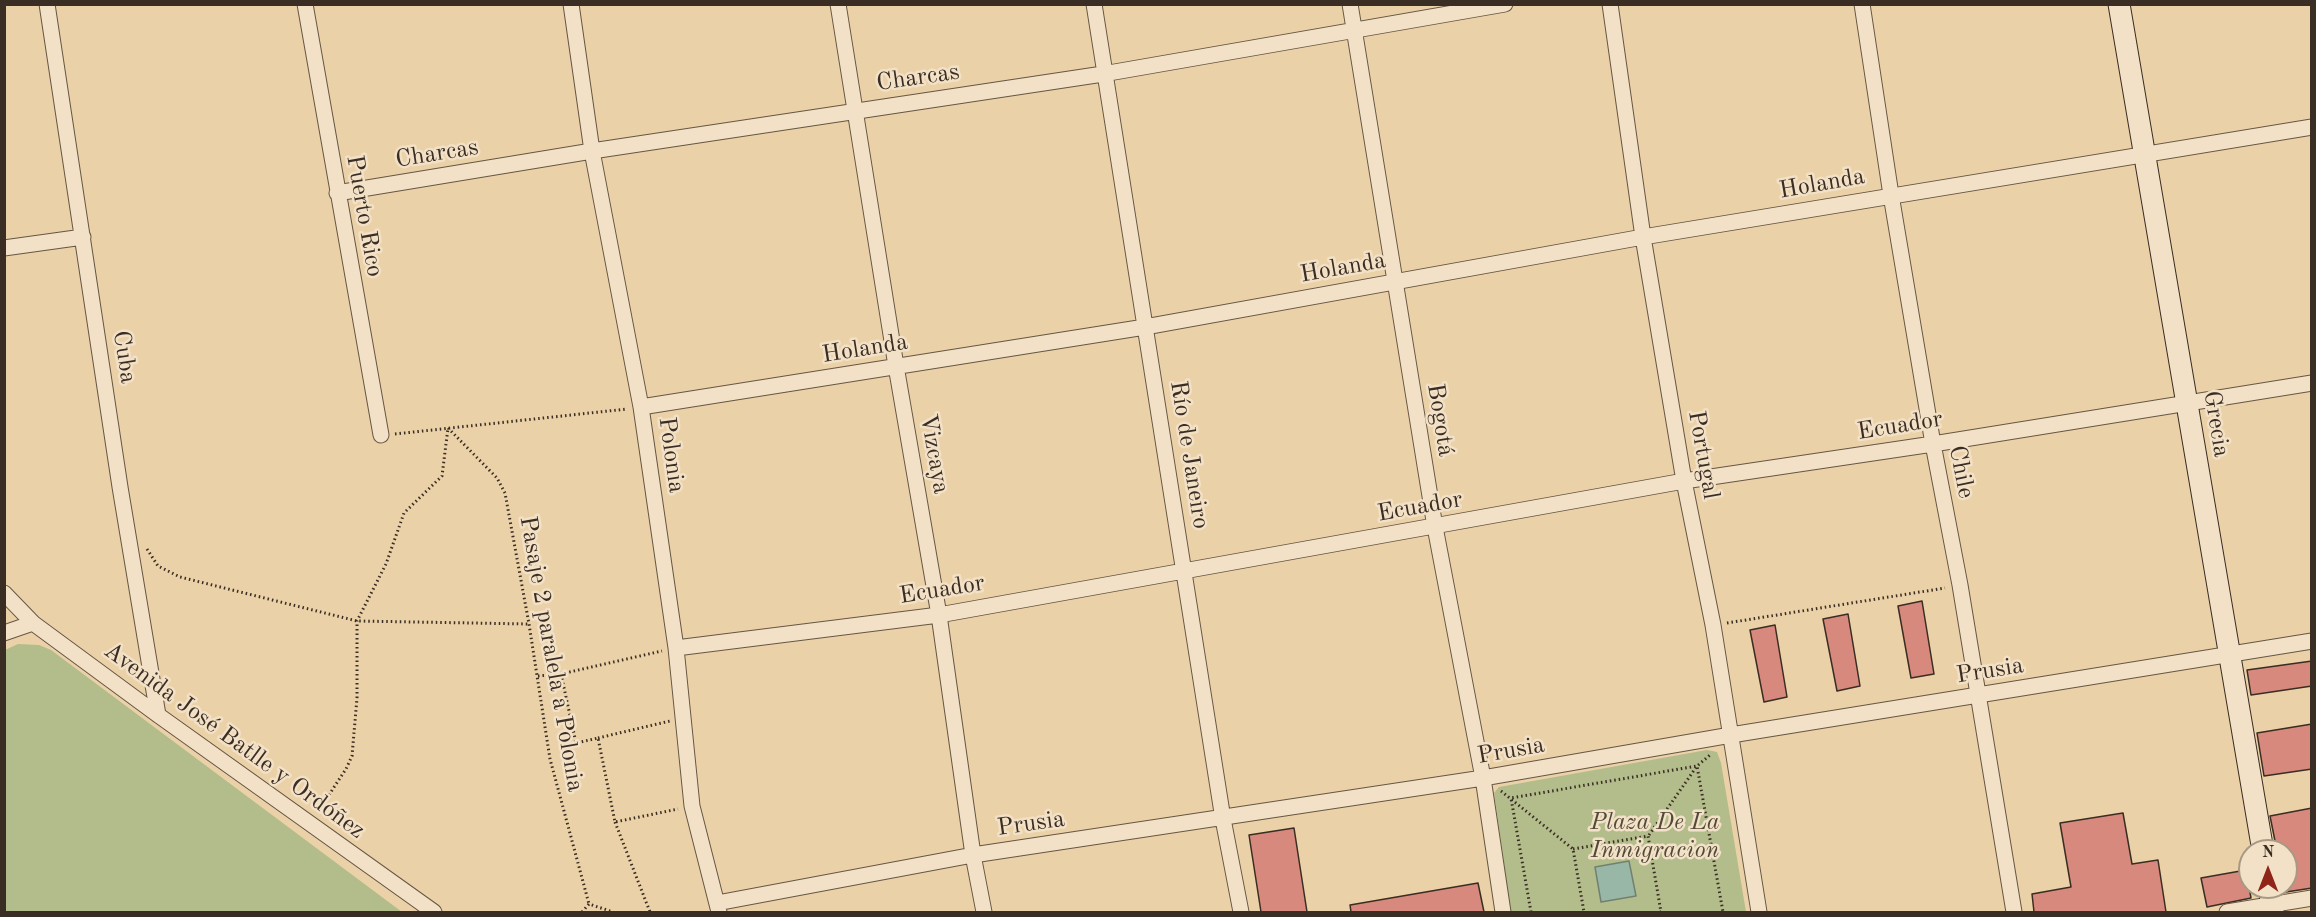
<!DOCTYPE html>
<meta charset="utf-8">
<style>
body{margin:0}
#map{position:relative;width:2316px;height:917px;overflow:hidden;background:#ebd1a8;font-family:"Old Standard TT",serif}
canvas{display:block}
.frame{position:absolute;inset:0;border:6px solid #3a2d23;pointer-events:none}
.north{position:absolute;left:2238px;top:839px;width:60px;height:60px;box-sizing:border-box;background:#f2e1c6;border:2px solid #a89985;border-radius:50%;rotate:0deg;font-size:16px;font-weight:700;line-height:24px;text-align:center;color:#3a2d23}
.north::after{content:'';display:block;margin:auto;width:21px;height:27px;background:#8f2418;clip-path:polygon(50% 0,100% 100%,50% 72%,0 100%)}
</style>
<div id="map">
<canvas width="2316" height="917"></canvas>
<div class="frame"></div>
<div class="north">N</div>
</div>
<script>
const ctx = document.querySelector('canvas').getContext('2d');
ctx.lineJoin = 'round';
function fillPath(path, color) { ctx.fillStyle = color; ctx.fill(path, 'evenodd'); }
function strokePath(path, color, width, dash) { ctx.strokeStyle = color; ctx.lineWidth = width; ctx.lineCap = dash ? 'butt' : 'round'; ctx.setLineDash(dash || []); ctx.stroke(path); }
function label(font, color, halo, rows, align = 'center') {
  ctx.font = font + ' "Old Standard TT",serif'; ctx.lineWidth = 5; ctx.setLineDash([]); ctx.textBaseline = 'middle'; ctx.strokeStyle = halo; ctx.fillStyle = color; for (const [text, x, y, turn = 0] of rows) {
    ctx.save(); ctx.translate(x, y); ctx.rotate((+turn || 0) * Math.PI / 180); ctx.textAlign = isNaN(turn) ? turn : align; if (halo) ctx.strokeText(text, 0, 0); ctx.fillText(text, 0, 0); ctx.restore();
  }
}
fillPath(new Path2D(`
 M18 644 39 645 51 650 402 912H5V650Z
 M1707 750 1717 752 1721 763 1746 912H1511L1494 793 1499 787Z`), '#b3bc8b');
const water = new Path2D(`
 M1629 861 1636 896 1601 902 1595 867Z`);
fillPath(water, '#98b7a6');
strokePath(water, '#728072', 1.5);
const building = new Path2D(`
 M1922 601 1934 674 1911 678 1898 606Z
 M1848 614 1860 686 1837 691 1823 619Z
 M1775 625 1787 697 1764 702 1750 630Z
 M2312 661V686L2251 695 2247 670Z
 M2312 724V769L2264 776 2257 733Z
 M2312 808V888L2286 892V851H2277L2270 816Z
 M2123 813 2132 864 2158 860 2166 912H2034L2032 894 2071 887 2060 823Z
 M1294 828 1307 912H1261L1249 835Z
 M2246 870 2251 898 2207 907 2201 878Z
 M1478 883 1484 912H1351L1350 905Z`);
fillPath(building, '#d6897c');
strokePath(building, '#3a2d23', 1.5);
const street = new Path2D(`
 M47 4 120 487 158 715
 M305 4 381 435
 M571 4 592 151 641 407 676 648 692 806 719 912
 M838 4 896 366 939 615 973 855 984 912
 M1094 4 1223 819 1241 912
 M1350 4 1435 527 1483 778 1503 912
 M1610 4 1643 237 1684 481 1713 625 1759 912
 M1862 4 1891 195 1933 444 1960 585 2014 912
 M337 193 592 151 1103 74 1505 4
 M4 248 83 237
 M641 407 1145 327 1643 237 2312 127
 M4 593 33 623
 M4 633 33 623 158 715 434 912
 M676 648 939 615 1684 481 1933 444 2312 383
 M717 903 973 855 1483 778 1731 735 2312 641
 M2227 912 2312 898`);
const secondary = new Path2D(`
 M2119 4 2263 851
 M2269 887 2273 912`);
strokePath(street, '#665644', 17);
strokePath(secondary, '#3a2d23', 23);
strokePath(new Path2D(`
 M448 428 497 478 505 493 529 624 550 759 589 904
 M395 434 627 409
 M147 549 158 566 180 577 357 621 529 624
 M1727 623 1945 588
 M561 674 576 743 598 738 615 822 678 809
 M538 676 561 674 662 651
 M598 738 670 721
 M1501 791 1573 849 1584 912
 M319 810 346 769 352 756 357 698V621L386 564 404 513 442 476 448 428
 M615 822 650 912
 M1649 835 1697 766 1710 755
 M1573 849 1648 836 1661 912H1659
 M582 912 589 904 613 912
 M1531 912 1511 798 1697 766 1723 912`), '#3a2d23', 3, [1.5, 3]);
strokePath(street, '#f2e1c6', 15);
strokePath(secondary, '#f2e1c6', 21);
label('24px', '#3a2d23', '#f2e1c6', [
 ["Charcas",918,78,-8],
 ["Charcas",437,154,-9],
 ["Holanda",1822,184,-10],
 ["Puerto Rico",364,216,80],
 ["Holanda",1343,268,-10],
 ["Holanda",865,349,-9],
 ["Cuba",124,357,81],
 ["Bogotá",1440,420,81],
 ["Grecia",2216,424,81],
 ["Ecuador",1900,426,-9],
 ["Vizcaya",934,454,80],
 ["Polonia",671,455,82],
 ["Río de Janeiro",1189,455,81],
 ["Portugal",1703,455,80],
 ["Chile",1961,472,79],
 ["Ecuador",1420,507,-10],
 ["Ecuador",942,590,-9],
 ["Pasaje 2 paralela a Polonia",551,654,80],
 ["Prusia",1990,671,-9],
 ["Avenida José Batlle y Ordóñez",234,741,36],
 ["Prusia",1511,751,-10],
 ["Prusia",1031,824,-8]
]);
label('italic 24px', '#524a38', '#f2e1c6', [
 ["Plaza De La",1655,823],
 ["Inmigracion",1655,851]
]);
</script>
